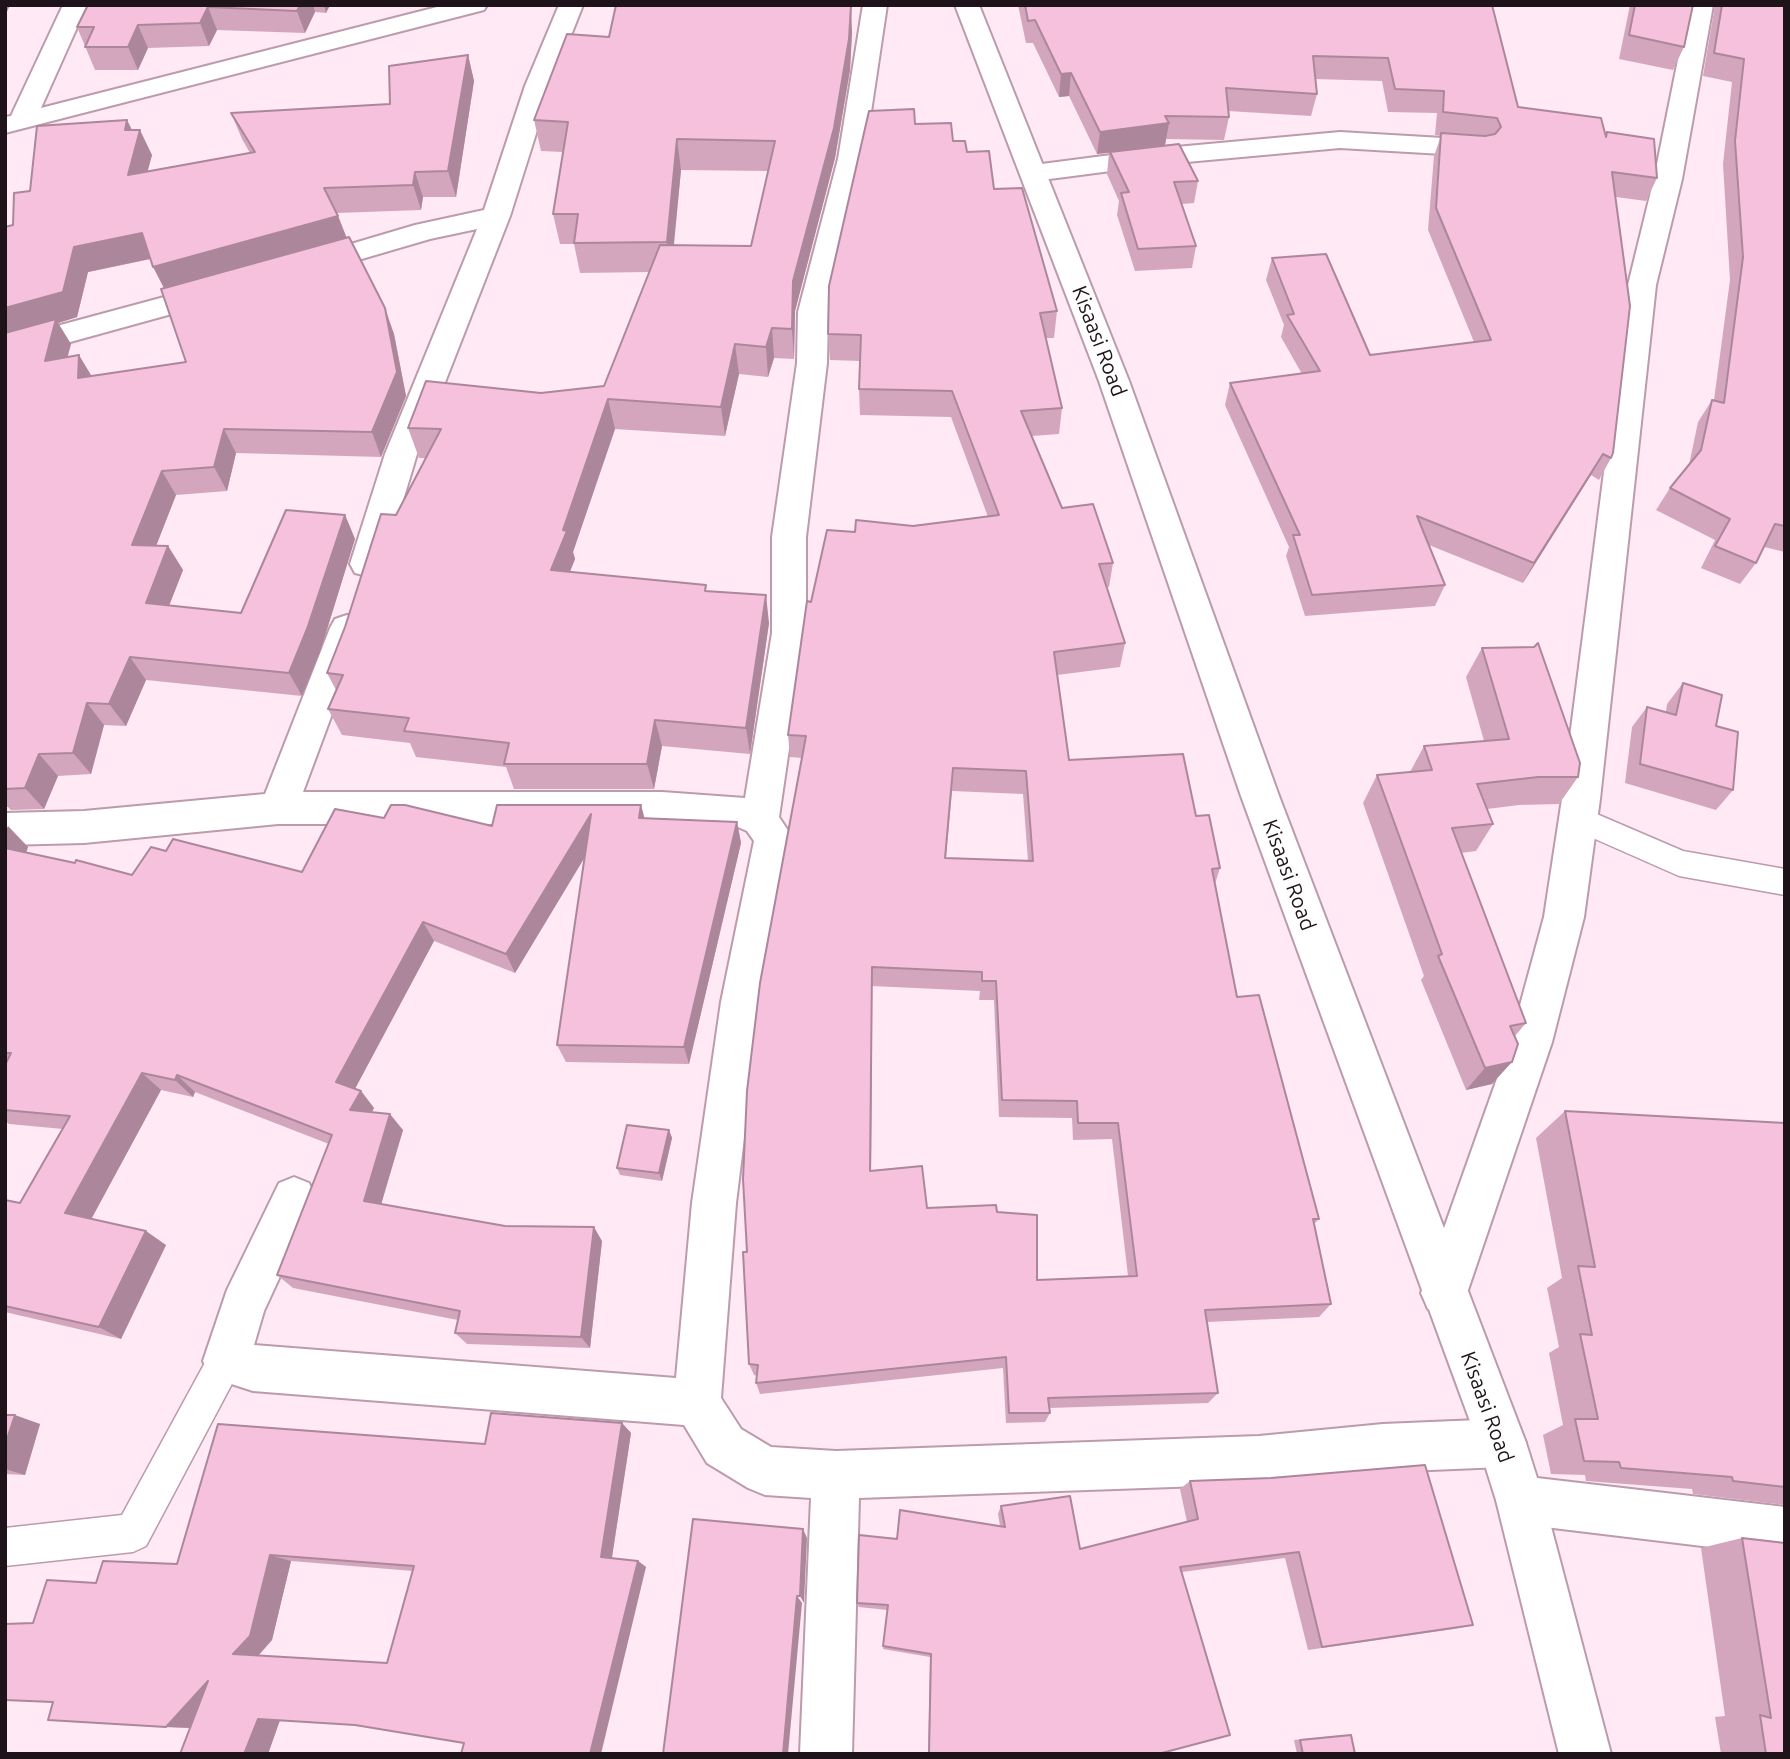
<!DOCTYPE html>
<style>
body{margin:0}
#map{position:relative;width:1790px;height:1759px;overflow:hidden;background:#ffe9f4;font-family:Ubuntu,sans-serif}
canvas{display:block}
.frame{position:absolute;inset:0;border:7px solid #1f131a;pointer-events:none}
</style>
<div id="map">
<canvas width="1790" height="1759"></canvas>
<div class="frame"></div>
</div>
<script>
const ctx = document.querySelector('canvas').getContext('2d');
ctx.lineJoin = 'round';
function strokePath(path, color, width, dash) { ctx.strokeStyle = color; ctx.lineWidth = width; ctx.lineCap = dash ? 'butt' : 'round'; ctx.setLineDash(dash || []); ctx.stroke(path); }
function fillPath(path, color) { ctx.fillStyle = color; ctx.fill(path, 'evenodd'); }
function label(font, color, halo, rows, align = 'center') {
  ctx.font = font + ' Ubuntu,sans-serif'; ctx.lineWidth = 6; ctx.setLineDash([]); ctx.textBaseline = 'middle'; ctx.strokeStyle = halo; ctx.fillStyle = color; for (const [text, x, y, turn = 0] of rows) {
    ctx.save(); ctx.translate(x, y); ctx.rotate((+turn || 0) * Math.PI / 180); ctx.textAlign = isNaN(turn) ? turn : align; if (halo) ctx.strokeText(text, 0, 0); ctx.fillText(text, 0, 0); ctx.restore();
  }
}
const service = new Path2D(`
 M1578 806 1683 851 1785 869V895L1679 876 1568 827 1564 818 1568 809Z
 M226 1343 239 1348 244 1361 146 1546 133 1552 5 1566V1528L122 1515 213 1348Z`);
const minor = new Path2D(`
 M63 5H87L41 108 445 5H487L484 10 5 133V117L11 116Z
 M559 5H583L551 86 510 216 417 454 384 564 379 573 367 576 355 573 350 564 385 454 477 229 430 239 307 275 297 272 293 266 297 260 415 225 484 210 525 86Z
 M863 5H887L864 159 828 312 827 363 806 537V633L779 817 793 838 761 1002 736 1203 721 1398 741 1429 771 1447 836 1451 1259 1436 1383 1424 1502 1419 1519 1426 1526 1443 1519 1460 1502 1467 1383 1472 1259 1484 859 1498 852 1754H800L811 1498 765 1495 748 1488 707 1463 684 1425 253 1391 210 1377 203 1361 227 1290 279 1183 294 1177 309 1183 316 1198 264 1311 254 1345 676 1378 692 1203 721 1002 754 841 747 831 738 827 662 824H278L84 843 5 845V813L84 811 265 794 330 628 335 619 347 615 359 619 364 628 303 792H662L745 798 772 633V537L797 363 798 312 838 159Z
 M1689 5H1713L1682 179 1656 285 1600 799 1584 917 1552 1042 1467 1293 1460 1309 1444 1316 1428 1309 1421 1293 1510 1042 1544 917 1562 799 1628 285 1654 179Z
 M1340 132 1477 140 1486 142 1490 148 1486 154 1477 156 1340 148 1165 164 1034 181 1024 179 1020 173 1024 167 1034 165 1165 148Z
 M216 283 226 285 231 292 226 299 5 360V340Z
 M1520 1476 1785 1507V1556L1520 1524 1503 1517 1496 1500 1503 1483Z`);
const secondary = new Path2D(`
 M955 5H979L1129 381 1279 796 1526 1443 1544 1500 1611 1754H1559L1496 1500 1478 1443 1241 796 1099 381Z`);
strokePath(service, '#bc9bac', 3);
strokePath(minor, '#bc9bac', 4);
strokePath(secondary, '#bc9bac', 4);
fillPath(service, '#fff');
fillPath(minor, '#fff');
fillPath(secondary, '#fff');
fillPath(new Path2D(`
 M88 5H330L326 13 315 12 305 33 217 30 209 46 148 48 138 70H95L77 27Z
 M1018 5H1492L1518 107 1605 135 1657 178 1646 201 1616 197 1611 458 1599 480 1591 475 1523 583 1429 545 1445 585 1435 606 1305 616 1286 556 1289 547 1225 405 1230 383 1302 374 1281 337 1284 325 1266 280 1272 258 1370 355 1474 342 1428 230 1434 156 1441 136 1435 135 1437 113 1388 112 1382 81 1315 79 1317 94 1311 116 1228 111 1229 117 1224 140 1166 139 1165 145 1198 181 1194 203 1182 204 1196 246 1192 268 1135 271 1117 215 1119 201 1107 174 1109 153 1097 154 1069 96 1059 97 1033 43H1026Z
 M1630 5H1693L1684 47 1673 70 1619 59Z
 M1715 5H1785V552L1764 547 1756 563 1740 584 1701 568 1715 540 1656 510 1670 488 1689 465 1698 422 1712 400H1714L1730 280 1723 164 1732 82 1703 76Z
 M852 32 850 70 835 158 795 311 794 359 774 358 768 377 739 374 725 436 615 429 573 552 575 559 570 572 707 591 769 623 750 754 662 746 654 789H514L506 767 416 757 410 743 342 735 328 709 336 690 327 673 396 515 426 458H419L408 428 541 393 604 386 649 272 580 273 574 244H560L553 214 563 152 541 151 534 120 609 37ZM681 170 768 171 751 246 674 245Z
 M468 55 474 81 456 197H423L421 210 337 213 346 237 394 334 406 396 381 457 236 453 227 491 176 495 156 546H168L183 570 169 606 241 613 345 515 355 539 320 652 302 696 146 680 126 726 104 725 91 774 58 776 44 809 11 810 8 807H5V227L13 225 30 191 132 130 152 155 147 171 250 153 242 139 231 113 390 104ZM151 259 164 288 186 362 91 376 67 357 71 344 58 323 77 317 88 272Z
 M915 124 953 141 967 152 994 189 1057 311 1054 338H1046L1062 408 1059 434 1032 436 1062 508 1113 563 1109 587H1106L1125 643 1120 667 1057 675 1069 760 1196 816 1220 868 1215 884 1237 997 1319 1219 1314 1224 1331 1304 1319 1317 1207 1322 1218 1393 1208 1403 1049 1408 1050 1413 1045 1422 1006 1423 1003 1368 760 1394 756 1383 757 1376 754 1375 749 1364 747 1252 802 758 790 757 788 735 811 602 855 532 988 517 951 417 860 415 859 389 860 361 830 360 828 334ZM952 791 1023 794 1028 861 946 858ZM872 986 980 991 979 1000H994L999 1117 1072 1118 1073 1140 1112 1139 1128 1276 1037 1280 997 1212 927 1208 871 1171Z
 M1482 648 1578 777 1559 804 1519 805 1487 809 1493 824 1476 851 1461 853 1526 1023 1515 1036 1492 1084 1466 1090 1421 980 1424 976 1363 803 1377 775 1410 772 1424 746 1484 741 1466 677Z
 M1683 683 1716 726 1733 790 1716 810 1625 783 1632 727 1647 707 1666 712 1667 704Z
 M384 818 492 826 645 819 737 822 741 843 689 1064 566 1062 557 1045 585 857 515 973 434 941 355 1089 361 1091 374 1108 372 1112 403 1130 381 1204 505 1226 602 1241 590 1348 467 1344 455 1333 458 1320 293 1288 277 1275 329 1144 195 1092 193 1097 161 1090 91 1219 166 1245 121 1339 5 1312V1200L20 1203 63 1129 9 1124 5 1121V826L28 847 26 853 132 875 166 851 302 872Z
 M1565 1111 1785 1123V1505L1693 1494 1692 1489 1586 1481 1585 1475 1551 1474 1543 1435 1563 1425 1549 1353 1559 1347 1547 1288 1562 1278 1536 1138Z
 M669 1130 672 1138 662 1181 620 1175 617 1168Z
 M5 1415 40 1424 25 1475 5 1474Z
 M622 1423 631 1433 612 1558 638 1561 646 1567 464 1743 355 1725 280 1720 268 1754 190 1728 166 1727 52 1702 33 1623 96 1583 177 1564 485 1444ZM291 1561 413 1571 387 1663 258 1656 272 1640Z
 M1190 1481 1473 1625 1454 1629 1308 1650 1285 1558 1182 1572 1158 1754H928L930 1657 883 1649 887 1610 859 1607 857 1603 897 1539 1000 1526 998 1514 1001 1506 1080 1549 1187 1522 1180 1489Z
 M1742 1538 1785 1754H1721L1715 1717 1725 1716 1701 1548Z
 M1344 1735H1351L1355 1754H1297L1294 1740Z`), '#d4a6be');
fillPath(new Path2D(`
 M5 5H10L5 16Z
 M300 5H313L315 12 305 33 297 11Z
 M324 5H330L326 13Z
 M851 5 852 32 850 70 835 158 795 311 794 359 792 329 793 281Z
 M208 7 217 30 209 46 200 23Z
 M138 25 148 48 138 70 128 47Z
 M468 55 474 81 456 197 448 171Z
 M1071 73 1069 96 1059 97 1061 74Z
 M127 120 137 140 140 130 152 155 140 200 128 175 125 130Z
 M1169 123 1165 145 1097 154 1100 132Z
 M677 139 681 170 671 272 667 242Z
 M415 172 423 197 421 210 413 185Z
 M338 216 348 241 166 292 153 267Z
 M142 233 154 258 88 272 77 317 58 323 71 344 60 386 5 338V308L74 247Z
 M385 308 394 334 406 396 381 457 372 432Z
 M772 328 774 358 768 377 766 347Z
 M735 344 739 374 725 436 721 407Z
 M79 355 94 380 78 378Z
 M608 399 615 429 573 552 575 559 559 598 551 570 563 530Z
 M224 429 236 453 227 491 214 467Z
 M1603 454 1591 475 1523 583 1534 563Z
 M162 471 176 495 147 569 132 545Z
 M345 515 355 539 320 652 302 696 289 673Z
 M168 546 183 570 161 626 146 603Z
 M766 595 769 623 750 754 746 728Z
 M130 657 146 680 126 726 109 704Z
 M87 703 104 725 91 774 73 753Z
 M655 720 662 746 654 789 647 764Z
 M39 754 58 776 44 809 25 788Z
 M641 805 647 827 639 818Z
 M591 814 598 835 515 973 506 954Z
 M737 822 741 843 689 1064 684 1047Z
 M8 826 28 847 20 868 5 853V832Z
 M423 922 434 941 350 1098 336 1082Z
 M872 967V986L871 1186 870 1171Z
 M1512 1062 1492 1084 1466 1090 1485 1068Z
 M142 1073 161 1090 87 1227 65 1213Z
 M177 1075 195 1092 193 1097 175 1080Z
 M361 1091 374 1108 364 1126 350 1110Z
 M390 1114 403 1130 378 1215 364 1201Z
 M669 1130 672 1138 662 1181 659 1173Z
 M594 1227 602 1241 590 1348 581 1337Z
 M146 1231 166 1245 121 1339 99 1327Z
 M15 1415 40 1424 25 1475 5 1469V1445Z
 M622 1423 631 1433 611 1563 601 1557Z
 M803 1529 807 1538 804 1603 800 1596Z
 M270 1555 291 1561 272 1640 257 1657 233 1654Z
 M638 1561 646 1567 601 1754H590Z
 M797 1596 802 1603 788 1754H783Z
 M208 1681 192 1728 166 1727Z
 M258 1719 280 1720 268 1754H244Z`), '#ac879b');
const building = new Path2D(`
 M88 5H300L297 11 208 7 200 23 138 25 128 47H85L94 27H77Z
 M616 5H851L849 39 834 128 793 281 792 329 772 328 766 347 735 344 721 407 608 399 563 530 567 531 551 570 706 585 705 591 766 595 746 728 655 720 647 764H504L509 743 404 731 409 718 328 709 343 675 327 673 345 627 381 514 396 515 441 429 408 428 426 381 541 393 604 386 660 245 751 246 775 141 677 139 667 242 574 243 578 214H553L568 122 534 120 567 34 609 37Z
 M1025 5H1492L1518 107 1601 118 1606 137 1607 132 1654 139 1657 178 1612 172 1630 306 1613 453 1611 458 1603 454 1534 563 1417 516 1445 585 1312 595 1293 535H1300L1230 383 1320 371 1287 315 1294 314 1272 258 1326 254 1370 355 1491 340 1436 208 1441 133 1485 136 1495 134 1501 127 1497 118 1443 112 1444 91 1395 89 1388 58 1313 56 1317 94 1226 88 1229 117 1165 116 1169 123 1100 132 1071 73 1061 74 1035 20 1028 21Z
 M1635 5H1693L1684 47 1629 35Z
 M1722 5H1785V526L1775 524 1756 563 1715 546 1730 519 1670 488 1701 450 1712 400 1724 403 1743 257 1735 141 1744 59 1714 53Z
 M468 55 448 171 415 172 413 185 324 188 338 216 153 267 142 233 74 247 63 292 5 308V227L13 225 14 193 30 191 37 126 127 120 125 130H140L128 175 255 152 231 113 390 104 389 66Z
 M914 109 915 124 951 123 953 141H965L967 152 989 151 994 189 1022 188 1057 311 1040 313 1062 408 1021 411 1062 508 1093 504 1113 563 1099 564 1125 643 1054 652 1069 760 1183 754 1196 816 1209 815 1220 868 1212 869 1237 997 1259 995 1319 1219H1313L1331 1304 1205 1310 1218 1393 1048 1398 1050 1413H1009L1006 1357 756 1383 758 1365 749 1364 743 1252H747L743 1179 747 1091 760 983 806 736 788 735 807 601 811 602 827 530 855 532 856 520 913 526 999 515 952 391 859 389 861 335 828 334 829 286 869 111ZM953 768 1026 771 1033 861 945 858ZM872 967 982 972V981H996L1002 1100 1077 1101 1078 1123H1118L1137 1276 1037 1280V1215L997 1212 996 1205 927 1208 922 1166 870 1171Z
 M1179 144 1198 181 1174 182 1196 246 1138 249 1121 193 1129 192 1110 152Z
 M349 237 385 308 397 372 372 432 224 429 214 467 162 471 132 545 168 546 146 603 241 613 286 510 345 515 307 629 289 673 130 657 109 704 87 703 73 753 39 754 25 788 5 789V333L56 319 45 361 79 355 78 378 186 362 161 289Z
 M1538 643 1580 763 1578 777H1538L1477 784 1493 824 1452 828 1526 1023 1510 1026 1518 1044 1512 1062 1485 1068 1438 956 1442 954 1377 775 1432 770 1424 746 1509 739 1482 648 1534 647Z
 M1683 683 1722 695 1716 726 1738 732 1733 790 1640 764 1647 707 1676 715Z
 M391 805H405L492 826 497 805H641L639 818 737 822 684 1047 557 1045 591 814 506 954 423 922 336 1082 361 1091 350 1110 390 1114 364 1201 505 1226 594 1227 581 1337 455 1333 460 1311 277 1275 332 1135 177 1075 175 1080 142 1073 65 1213 146 1231 99 1327 5 1306V1200L20 1203 70 1116 5 1110V1065L11 1053H5V848L75 863 76 860 132 875 151 847 166 851 173 839 302 872 335 809 384 818Z
 M1565 1111 1785 1123V1487L1733 1481 1732 1477 1621 1468 1619 1462 1584 1461 1575 1419H1598L1580 1334 1592 1335 1578 1266 1595 1267Z
 M627 1125 669 1130 659 1173 617 1168Z
 M491 1413 622 1423 601 1557 638 1561 590 1754H461L464 1743 355 1725 258 1719 244 1754H180L208 1681 166 1727 48 1720 53 1702 5 1700V1624L33 1623 47 1580 96 1583 103 1561 177 1564 218 1424 485 1444ZM270 1555 414 1566 387 1663 233 1654 250 1636Z
 M5 1415H15L5 1445Z
 M1425 1465 1473 1625 1322 1647 1299 1552 1180 1567 1230 1735 1158 1754H929L931 1654 883 1646 888 1605 857 1603 859 1535 897 1539 900 1510 1005 1527 1001 1506 1070 1496 1080 1549 1198 1519 1190 1481 1271 1478Z
 M693 1519 803 1529 800 1596H797L783 1754H663Z
 M1742 1538 1785 1543V1754H1766L1760 1715 1771 1718Z
 M1351 1735 1355 1754H1303L1300 1740Z`);
fillPath(building, '#f6c1dd');
strokePath(building, '#ac879b', 2);
label('21px', '#1f131a', '#fefefe', [
 ["Kisaasi Road",1099,341,69],
 ["Kisaasi Road",1289,875,70],
 ["Kisaasi Road",1487,1407,70]
]);
</script>
